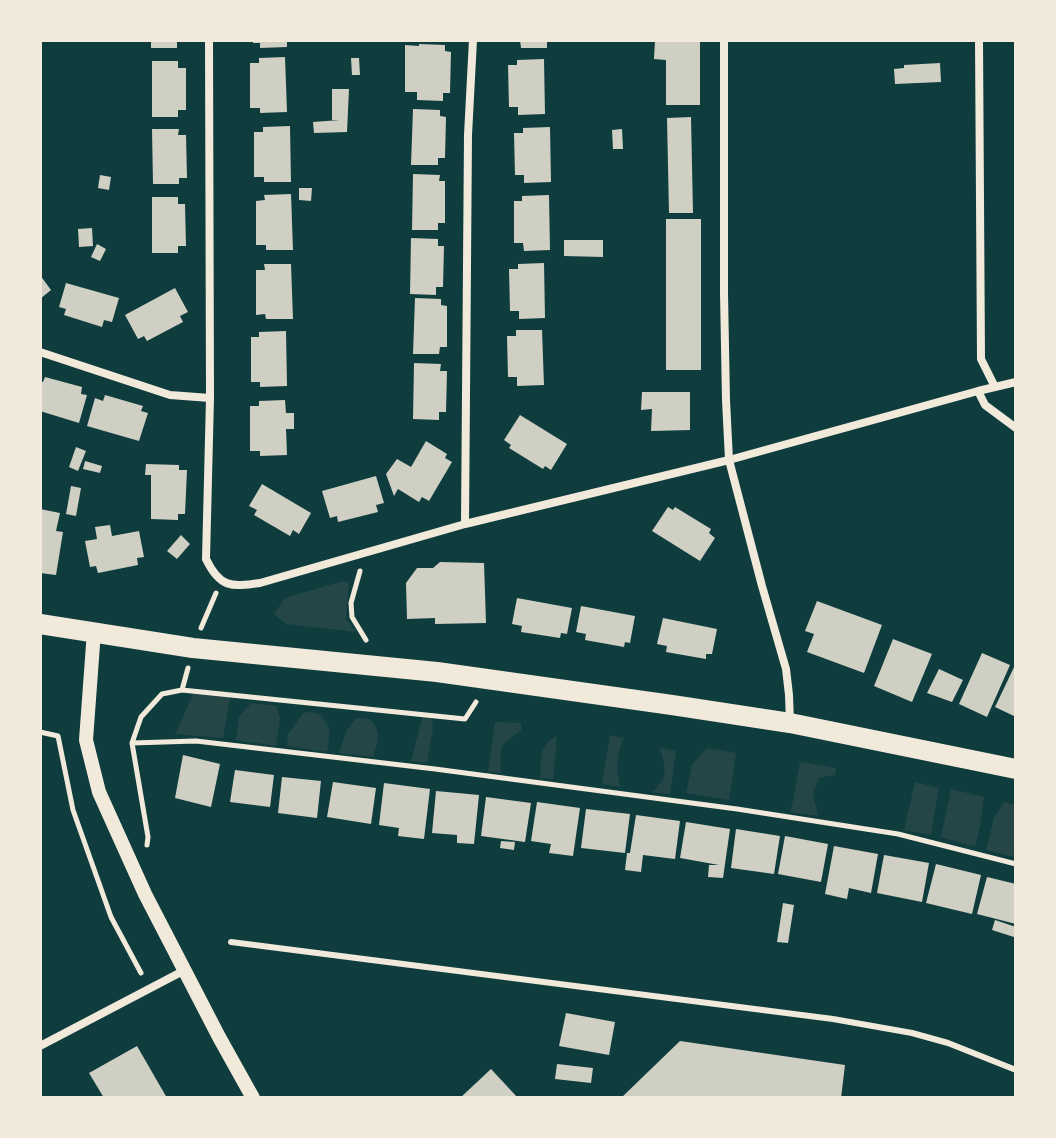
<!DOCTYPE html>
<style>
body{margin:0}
#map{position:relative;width:1056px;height:1138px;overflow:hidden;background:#0f3d3e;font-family:Raleway,sans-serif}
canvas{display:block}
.frame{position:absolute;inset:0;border:42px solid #f1e9da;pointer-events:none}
</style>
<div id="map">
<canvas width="1056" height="1138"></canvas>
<div class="frame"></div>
</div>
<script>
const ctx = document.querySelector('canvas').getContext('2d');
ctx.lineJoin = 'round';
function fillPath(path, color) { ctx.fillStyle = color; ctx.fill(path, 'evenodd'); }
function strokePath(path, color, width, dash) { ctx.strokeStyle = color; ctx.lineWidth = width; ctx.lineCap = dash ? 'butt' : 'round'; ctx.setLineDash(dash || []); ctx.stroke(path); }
fillPath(new Path2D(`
 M343 581 349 583 346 619 356 632 286 624 274 614 285 598Z
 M195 690 231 693 223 738 175 734Z
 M251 703 277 706 280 719 276 746 236 740 239 717Z
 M304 712 318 713C333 728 330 733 327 752L287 746 288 734Z
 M431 714 433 728 427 763 411 761 423 715Z
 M356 718 370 719C382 732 378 740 373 757L339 753 346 731Z
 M495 722 521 723V731C498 744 500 749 501 773L488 771Z
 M610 735 624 738C616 754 616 769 620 787L602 784Z
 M557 736 553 779 540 778C542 758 538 746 557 736Z
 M660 748 676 751 670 794 651 792C670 779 665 768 660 748Z
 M707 748 736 753 729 800 686 793 692 765Z
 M800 762 836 768 835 775 819 778 813 793 818 816 791 812Z
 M915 782 939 788 931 835 904 830Z
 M951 789 984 797 980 827 975 847 941 837Z
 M1004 802 1016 805V848L1013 857 986 850 994 818Z`), '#244646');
fillPath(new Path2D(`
 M151 40H177V48H151Z
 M253 40H287V47L260 48V43H253Z
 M520 40H547V48H521Z
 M655 40H700V105H666V60L654 59Z
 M419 44 445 45V51L451 52 450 93H443V101L417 100V92H405V45L419 46Z
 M285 57 287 112 260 113V108H250V63H259V58Z
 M351 58H359L360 75H352Z
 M544 59 545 114 518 115V107H509L508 65H517V60Z
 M152 61H178V68H186V110H178V117H152Z
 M940 63 941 82 895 84 894 69 904 68V65Z
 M332 89H349L347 132 314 133 313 122 340 120H332Z
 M413 109 440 110V116L446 117 445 158H438V165H411Z
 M691 117 693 213H669L667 118Z
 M290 126 291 182H264V177H254V132H263V127Z
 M550 127 551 182 524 183V175H515L514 133H523V128Z
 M152 129H179L178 135H186L187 178H179V184H153Z
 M622 129 623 149H613L612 130Z
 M413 174 440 175 439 181H445V223H438V230H412Z
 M100 175 111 177 109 190 98 188Z
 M299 188H312L311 201 299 200Z
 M291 194 293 250H266V245H256V201L265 200 264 195Z
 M549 195 550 250 524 251 523 243H514V201H522V196Z
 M152 197H178V204H185L186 246H178V253H152Z
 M666 219H701V370H666Z
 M92 228 93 246 79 247 78 229Z
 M411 238 438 239V246H444L443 287H436V295L410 294Z
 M564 240H603V257L564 256Z
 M97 244 106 249 100 261 91 257Z
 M544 263 545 318 519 319V311H510L509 269H518V264Z
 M264 264H291L293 319H266L265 314 256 315V270H265Z
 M40 275 51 290 40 299Z
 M66 283 119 298 112 322 104 320 102 327 64 315 66 309 59 307Z
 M175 288 188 312 180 316 183 322 147 341 144 336 138 339 125 315Z
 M415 298 441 299V305L447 306V347H440L439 354H413Z
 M516 330H542L544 385 517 386V377H508L507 336H516Z
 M286 331 287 386 260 387V382H251V337H259V332Z
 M414 363 441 364 440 371H447L446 412H439V420L413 419Z
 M45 377 82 387 81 394 87 395 79 423 40 411V381L43 382Z
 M642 392H690V430L651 431 652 409 641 410Z
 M105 395 143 406 141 411 148 413 139 441 87 426 95 398 103 401Z
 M285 400 286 413H294V429H286L287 455 260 456V451H250V406H259V401Z
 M520 415 567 444 551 470 545 466 543 469 509 448 511 445 504 440Z
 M426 441 447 454 445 458 452 462 429 501 422 497 419 502 398 489 394 496 386 474 397 459 411 467Z
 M76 447 86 451 78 471 69 467Z
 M85 461 102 466 100 473 83 469Z
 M146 464 179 465V470H187L185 514H178V520L151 519V475H145Z
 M376 476 384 503 376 505 378 512 338 522 337 516 330 518 322 491Z
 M262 484 311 513 299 534 293 530 290 536 254 515 257 510 249 506Z
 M71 486 81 488 76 516 66 514Z
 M668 507 673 510 675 507 711 529 709 533 715 538 700 561 652 531Z
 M40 509 60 513 56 531 63 532 56 575 40 573Z
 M110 525 112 536 139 531 144 557 137 558 138 565 98 573 96 566 90 567 85 541 97 539 95 527Z
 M181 535 190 544 177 559 167 551Z
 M440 562 484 563 486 623 435 624V618L407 619 406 583 417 568H433Z
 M517 598 572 608 567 634 561 633 560 638 521 632 522 626 512 624Z
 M817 601 882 625 864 673 807 652 814 634 805 631Z
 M581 606 635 616 630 643 625 642 624 647 585 640 586 634 576 632Z
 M663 618 717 629 712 654H706V659L666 652 667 646 657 644Z
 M893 639 932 654 912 702 874 686Z
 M982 653 1010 665 987 717 959 704Z
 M1016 663V717L995 707Z
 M939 669 963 680 952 702 927 693Z
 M183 755 220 764 211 807 175 798Z
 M235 770 274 775 270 807 230 802Z
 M282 777 321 781 317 818 278 813Z
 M333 782 376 788 371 824 327 817Z
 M384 783 430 789 424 839 398 836 399 828 379 825Z
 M436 791 479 795 474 844 457 843V835L432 833Z
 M486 797 531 803 525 842 481 836Z
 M537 802 580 808 573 856 549 853 551 844 531 841Z
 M586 809 630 814 625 853 581 848Z
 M636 815 680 821 675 859 643 855 641 872 625 870 627 853H630Z
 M686 822 730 829 723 878 708 877 709 865H719L680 858Z
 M736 829 780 836 774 874 731 868Z
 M785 836 828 844 821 882 778 874Z
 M501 841 515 842 514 850 500 848Z
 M834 846 878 854 871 893 849 888 847 899 825 894Z
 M884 855 929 863 922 902 877 893Z
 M936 864 981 875 972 914 926 903Z
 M987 877 1016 884V924L977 914Z
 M783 903 794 905 788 943 777 942Z
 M995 920 1016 927 1014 937 992 930Z
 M566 1013 615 1022 609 1055 559 1046Z
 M680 1041 845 1065 841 1098H621Z
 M137 1046 167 1098H104L89 1073Z
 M557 1064 593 1068 591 1083 555 1079Z
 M491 1069 518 1098H460Z`), '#cfcfc3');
strokePath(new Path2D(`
 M360 571 351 603 352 617 366 640
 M201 628 216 593
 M182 690 188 668
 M40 732 58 736 73 810 111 917 141 973
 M132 743 196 741 435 769 737 809 898 834 1016 864
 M147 845 148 837 132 743 141 717 162 694 182 690 465 719 476 702`), '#f1e9da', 5);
strokePath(new Path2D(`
 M231 942 833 1019 912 1033 948 1043 1016 1070`), '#f1e9da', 6);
strokePath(new Path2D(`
 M209 40 210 398 206 559C220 588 231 587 260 583L465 524 729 460 978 391 1016 382
 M724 40V293L726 400 729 460 762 586 786 669 789 695 790 723
 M979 40 981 359 995 387
 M40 352 170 395 210 398
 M978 391 985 405 1016 428
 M465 524 468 135 473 40
 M40 1046 185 970`), '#f1e9da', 8);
strokePath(new Path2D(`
 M94 631 86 740 99 792 145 894 219 1037 253 1098`), '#f1e9da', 14);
strokePath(new Path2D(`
 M40 624 193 648 437 672 672 705 790 723 1016 769`), '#f1e9da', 20);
</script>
